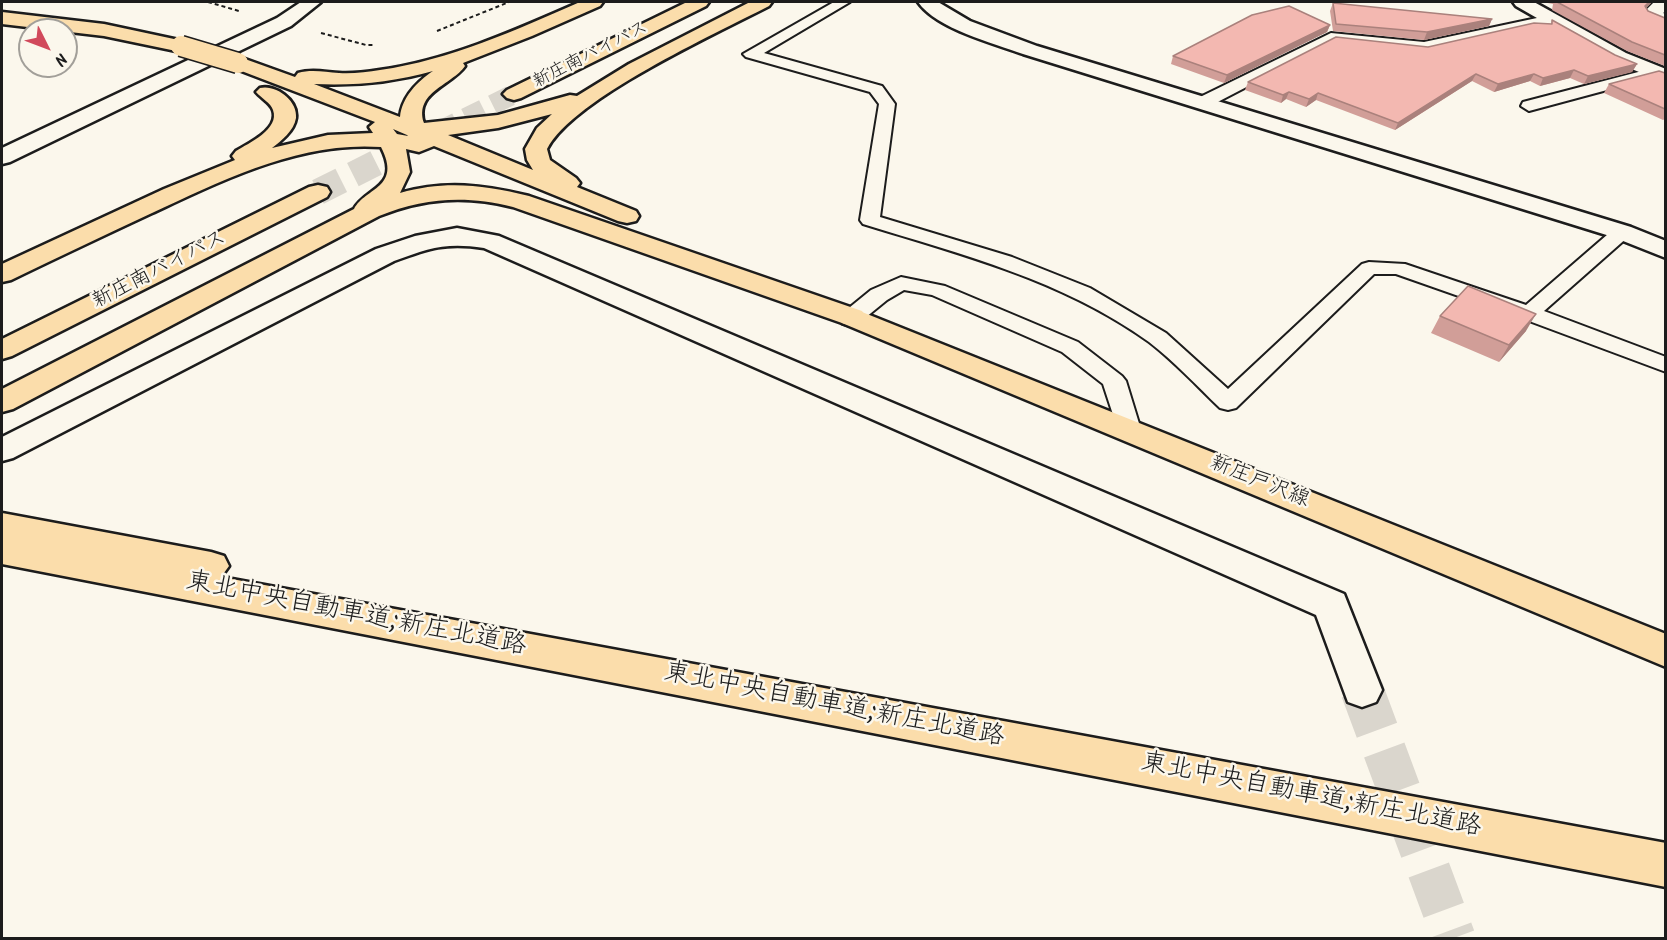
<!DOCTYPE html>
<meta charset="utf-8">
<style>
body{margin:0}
#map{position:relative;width:1667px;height:940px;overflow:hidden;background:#fbf7ec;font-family:Kalam,sans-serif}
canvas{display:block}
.frame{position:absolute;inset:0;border:3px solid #1c1c1c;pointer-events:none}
.north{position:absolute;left:18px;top:18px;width:60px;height:60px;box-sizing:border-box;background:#fbf7ec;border:2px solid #a29f99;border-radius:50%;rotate:132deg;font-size:16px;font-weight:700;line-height:24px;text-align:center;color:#1c1c1c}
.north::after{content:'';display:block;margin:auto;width:21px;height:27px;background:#d1495b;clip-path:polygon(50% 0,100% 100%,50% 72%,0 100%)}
</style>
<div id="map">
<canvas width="1667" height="940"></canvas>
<div class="frame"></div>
<div class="north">N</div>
</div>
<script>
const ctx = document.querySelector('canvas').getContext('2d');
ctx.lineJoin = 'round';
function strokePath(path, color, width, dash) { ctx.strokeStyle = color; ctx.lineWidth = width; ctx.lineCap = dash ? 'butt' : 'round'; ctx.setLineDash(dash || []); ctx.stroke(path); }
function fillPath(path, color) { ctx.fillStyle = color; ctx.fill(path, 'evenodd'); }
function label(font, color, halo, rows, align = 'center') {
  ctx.font = font + ' Kalam,"Klee One",sans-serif'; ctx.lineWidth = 5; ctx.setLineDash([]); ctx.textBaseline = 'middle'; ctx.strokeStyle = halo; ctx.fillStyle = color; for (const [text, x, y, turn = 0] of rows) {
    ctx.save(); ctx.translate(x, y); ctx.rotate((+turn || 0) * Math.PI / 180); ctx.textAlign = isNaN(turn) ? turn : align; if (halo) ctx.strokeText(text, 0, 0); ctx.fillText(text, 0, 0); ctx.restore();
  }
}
strokePath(new Path2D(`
 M1362 690 1454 938`), '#dad6cd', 43, [43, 21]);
strokePath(new Path2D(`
 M385 158 514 94`), '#dad6cd', 20, [20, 10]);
strokePath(new Path2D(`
 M318 192 388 157`), '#dad6cd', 26, [26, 13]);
const service = new Path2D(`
 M834 2H850L764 53 882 86 895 104 880 217 1012 257 1090 288 1166 333 1228 389 1362 264 1369 262 1405 264 1526 305 1615 228H1629L1632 232 1629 236 1544 311 1666 357V372L1521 318 1396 274H1374L1236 408 1228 410 1220 408C1197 386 1174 361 1149 342 1063 280 963 255 863 224L860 220 879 104 870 92 746 57 743 54Z
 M1551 15 1558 19 1556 22 1424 52 1333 42 1208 107 1202 108 1194 103 1196 99 1331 33 1424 42Z
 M1642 71 1648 73 1650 76 1648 79 1529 111 1521 106 1523 102Z
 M901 277 945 286 1078 342 1122 376 1126 381 1141 430 1138 436 1129 438 1120 436 1103 384 1062 352 932 295 904 290 887 300 860 322 852 324 844 322 841 317 844 312 871 290Z`);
const minor = new Path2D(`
 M301 2H321L291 26 10 162 2 164V148L277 18Z
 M918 2H938L970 21 1037 46 1631 227 1666 241V258L1613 237 1023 54C993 43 937 29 918 2Z
 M1513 2H1534L1626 53 1666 69V83L1612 61 1516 6Z
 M1654 2H1666V11L1663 13 1666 14V27L1644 18 1642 14Z
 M457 228 499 236 1344 594 1382 690 1376 702 1362 707 1348 702 1316 615 484 248C446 242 429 248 394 261L13 458 2 461V437L376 249 415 236Z`);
const primary = new Path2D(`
 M852 308 1666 634V667L842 323 838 317 842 311Z`);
const motorway = new Path2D(`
 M580 2H603L600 6 532 36 463 63 465 66C452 85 414 92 424 123L498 115 570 95 577 96 629 64 750 2H772L769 6C715 34 574 98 547 149L550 160 576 178 580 183 577 187 636 211 639 216 636 221 627 223 618 221 434 146 419 152 406 149 410 172 400 193C445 180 484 185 529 196L862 311 866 317 862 323 852 326 842 323 513 207C465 195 424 198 379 216L13 409 2 412V389L354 209C366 187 402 188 381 147 300 141 223 180 152 213 105 235 58 257 11 280L2 282V264L164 189 235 160 232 156 236 151C249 143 280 129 273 110 271 103 261 98 256 92L260 88C275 84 298 100 296 118 294 131 281 141 272 148L328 135 373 133 369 127 375 122 231 67 228 63 231 59H245L295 77 298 73C311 69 325 72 339 73 352 74 367 72 380 70 450 60 516 30 580 2ZM433 71C417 82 402 97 400 117L314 84C355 86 394 82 433 71ZM552 114 537 128 525 149 527 160 533 170 448 135 498 128ZM393 129 407 135 408 136 397 134Z
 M687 2H709L706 6 521 98 514 100 507 98 503 94 507 90Z
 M2 12 104 24 188 42 191 46 188 50 181 52 104 36 2 24Z
 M318 185 327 187 330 192 327 197 12 356 2 359V339L309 187Z
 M2 513 211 552 224 556 229 566 221 577 1666 843V887L2 564Z`);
strokePath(service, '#1c1c1c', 4);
strokePath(minor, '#1c1c1c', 5);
strokePath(primary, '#1c1c1c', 5);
strokePath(motorway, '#1c1c1c', 5);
strokePath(new Path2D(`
 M208 2 239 11
 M437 31 509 2
 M321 33 366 45H375`), '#1c1c1c', 2, [4, 3]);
fillPath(service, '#fbf7ec');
fillPath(minor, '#fbf7ec');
fillPath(primary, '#fbddab');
fillPath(motorway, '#fbddab');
const motorwayBridge = new Path2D(`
 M181 46 238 63`);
strokePath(motorwayBridge, '#1c1c1c', 23, []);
strokePath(motorwayBridge, '#fbddab', 20);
fillPath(new Path2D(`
 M1542 2H1652L1646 8 1648 11 1665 18V66L1627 51 1552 10 1553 4Z
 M1333 3 1492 19 1489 26 1424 40 1333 31 1330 11Z
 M1552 20 1615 55 1637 64 1632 72 1584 84 1570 78 1540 86 1530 81 1494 92 1472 81 1395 130 1316 100 1306 107 1286 99 1281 103 1245 90 1248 82 1551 24Z
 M1330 25 1327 32 1224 83 1171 64 1173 56Z
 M1665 73V119L1663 120 1604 93 1609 84Z
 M1440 316 1526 331 1499 362 1431 333Z`), '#d19e98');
fillPath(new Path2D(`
 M1649 2H1652L1640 15 1645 6Z
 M1492 19 1489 26 1424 40 1427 32Z
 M1330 25 1327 32 1224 83 1227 75Z
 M1637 64 1632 72 1584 84 1588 76Z
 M1574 70 1570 78 1540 86 1543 78Z
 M1476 74 1472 81 1395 130 1398 123Z
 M1534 74 1530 81 1494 92 1498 84Z
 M1289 92 1286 99 1281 103 1283 95Z
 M1318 93 1316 100 1306 107 1309 99Z
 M1536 314 1526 331 1499 362 1509 345Z`), '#aa817c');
const building = new Path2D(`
 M1557 2H1649L1645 6 1648 11 1665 18V55L1632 42Z
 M1333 3 1492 19 1427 32 1336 24Z
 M1289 6 1330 25 1227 75 1173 56 1252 15Z
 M1552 20 1615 55 1637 64 1588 76 1574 70 1543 78 1534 74 1498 84 1476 74 1398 123 1318 93 1309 99 1289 92 1283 95 1248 82 1336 37 1428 47 1534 23 1552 24Z
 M1659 71 1665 73V109L1609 84Z
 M1468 286 1536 314 1509 345 1440 316Z`);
fillPath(building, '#f3b8b1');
strokePath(building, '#aa817c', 1.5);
label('18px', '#1c1c1c', '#fbf7ec', [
 ["新庄南バイパス",591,56,-27]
]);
label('21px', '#1c1c1c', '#fbf7ec', [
 ["新庄南バイパス",160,271,-27],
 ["新庄戸沢線",1259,483,22]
]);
label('26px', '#1c1c1c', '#fbf7ec', [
 ["東北中央自動車道;新庄北道路",356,616,11],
 ["東北中央自動車道;新庄北道路",834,707,11],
 ["東北中央自動車道;新庄北道路",1311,797,11]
]);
</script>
